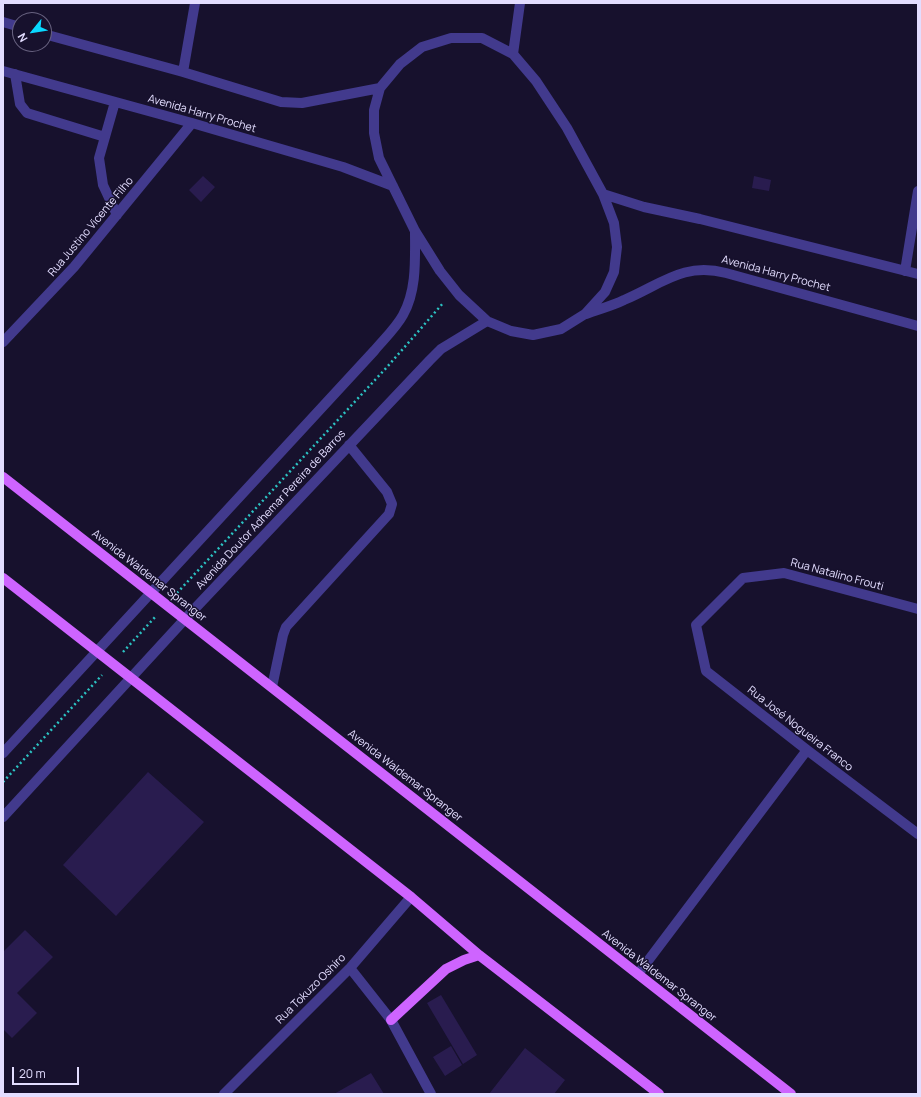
<!DOCTYPE html>
<meta charset="utf-8">
<style>
body{margin:0}
#map{position:relative;width:921px;height:1097px;overflow:hidden;background:#17112d;font-family:Manrope,sans-serif}
canvas{display:block}
.frame{position:absolute;inset:0;border:4px solid #e3ddff;pointer-events:none}
.north{position:absolute;left:12px;top:12px;width:40px;height:40px;box-sizing:border-box;background:#17112d;border:1px solid #696381;border-radius:50%;rotate:240deg;font-size:11px;font-weight:700;line-height:16px;text-align:center;color:#e3ddff}
.north::after{content:'';display:block;margin:auto;width:14px;height:18px;background:#09d8ff;clip-path:polygon(50% 0,100% 100%,50% 72%,0 100%)}
.scale{position:absolute;left:12px;top:1067px;width:67px;height:18px;box-sizing:border-box;border:2px solid #e3ddff;border-top:0;padding-left:5px;font-size:12px;line-height:14px;white-space:nowrap;color:#e3ddff;-webkit-text-stroke:3px #17112d;paint-order:stroke}
</style>
<div id="map">
<canvas width="921" height="1097"></canvas>
<div class="frame"></div>
<div class="north">N</div>
<div class="scale">20 m</div>
</div>
<script>
const ctx = document.querySelector('canvas').getContext('2d');
ctx.lineJoin = 'round';
function fillPath(path, color) { ctx.fillStyle = color; ctx.fill(path, 'evenodd'); }
function strokePath(path, color, width, dash) { ctx.strokeStyle = color; ctx.lineWidth = width; ctx.lineCap = dash ? 'butt' : 'round'; ctx.setLineDash(dash || []); ctx.stroke(path); }
function label(font, color, halo, rows, align = 'center') {
  ctx.font = font + ' Manrope,sans-serif'; ctx.lineWidth = 3; ctx.setLineDash([]); ctx.textBaseline = 'middle'; ctx.strokeStyle = halo; ctx.fillStyle = color; for (const [text, x, y, turn = 0] of rows) {
    ctx.save(); ctx.translate(x, y); ctx.rotate((+turn || 0) * Math.PI / 180); ctx.textAlign = isNaN(turn) ? turn : align; if (halo) ctx.strokeText(text, 0, 0); ctx.fillText(text, 0, 0); ctx.restore();
  }
}
fillPath(new Path2D(`
 M203 176 215 187 201 202 189 190Z
 M754 176 771 180 769 191 752 188Z
 M148 772 204 822 116 916 63 865Z
 M25 930 53 957 17 993 37 1013 12 1038 3 1029V952Z
 M441 995 477 1055 463 1064 427 1003Z
 M451 1046 462 1065 445 1076 433 1057Z
 M525 1048 565 1080 554 1094H489Z
 M371 1073 384 1094H334Z`), '#291c4f');
strokePath(new Path2D(`
 M177 593 388 366 444 302
 M123 652 156 616
 M3 782 102 675`), '#2cc3c3', 2.5, [2, 3]);
strokePath(new Path2D(`
 M3 22 20 27
 M44 34 183 72 281 102 302 103 380 88
 M451 38H482L513 54 536 81 567 128 603 194 614 223 617 247 614 272 605 292 585 314 561 329 533 335 511 331 487 321 459 295 440 271 415 231 379 158 374 133V110L380 88 400 64 422 47Z
 M513 54 520 3
 M3 71 192 123 343 167 393 186
 M183 72 195 3
 M15 74 20 104 27 113 105 137
 M115 102 99 158 103 185 117 215
 M603 194 644 207 700 219 918 274
 M905 271 918 191
 M586 314C599 309 612 306 624 300 662 284 683 262 726 273L918 326
 M3 342 74 267 192 123
 M918 609 784 573 743 578 696 625 706 671 807 750 918 834
 M272 687 283 635 286 627 389 514 392 504 387 492 349 445
 M3 753 374 351C383 340 396 328 403 315 417 290 415 259 415 231
 M3 817 185 619 430 360 441 349 487 321
 M350 968 391 1020 431 1094
 M638 974 807 750
 M224 1094 350 968 411 897`), '#423a8d', 10);
strokePath(new Path2D(`
 M3 477 791 1094
 M3 578 411 897 479 955 659 1094
 M391 1020 446 969 464 960 479 955`), '#ce64ff', 10);
label('11px', '#e3ddff', '#17112d', [
 ["Avenida Harry Prochet",202,114,16],
 ["Rua Justino Vicente Filho",91,227,-50],
 ["Avenida Harry Prochet",776,274,15],
 ["Avenida Doutor Adhemar Pereira de Barros",271,510,-47],
 ["Rua Natalino Frouti",837,575,15],
 ["Avenida Waldemar Spranger",149,576,38],
 ["Rua José Nogueira Franco",800,729,38],
 ["Avenida Waldemar Spranger",405,776,38],
 ["Avenida Waldemar Spranger",659,976,38],
 ["Rua Tokuzo Oshiro",311,989,-45]
]);
</script>
